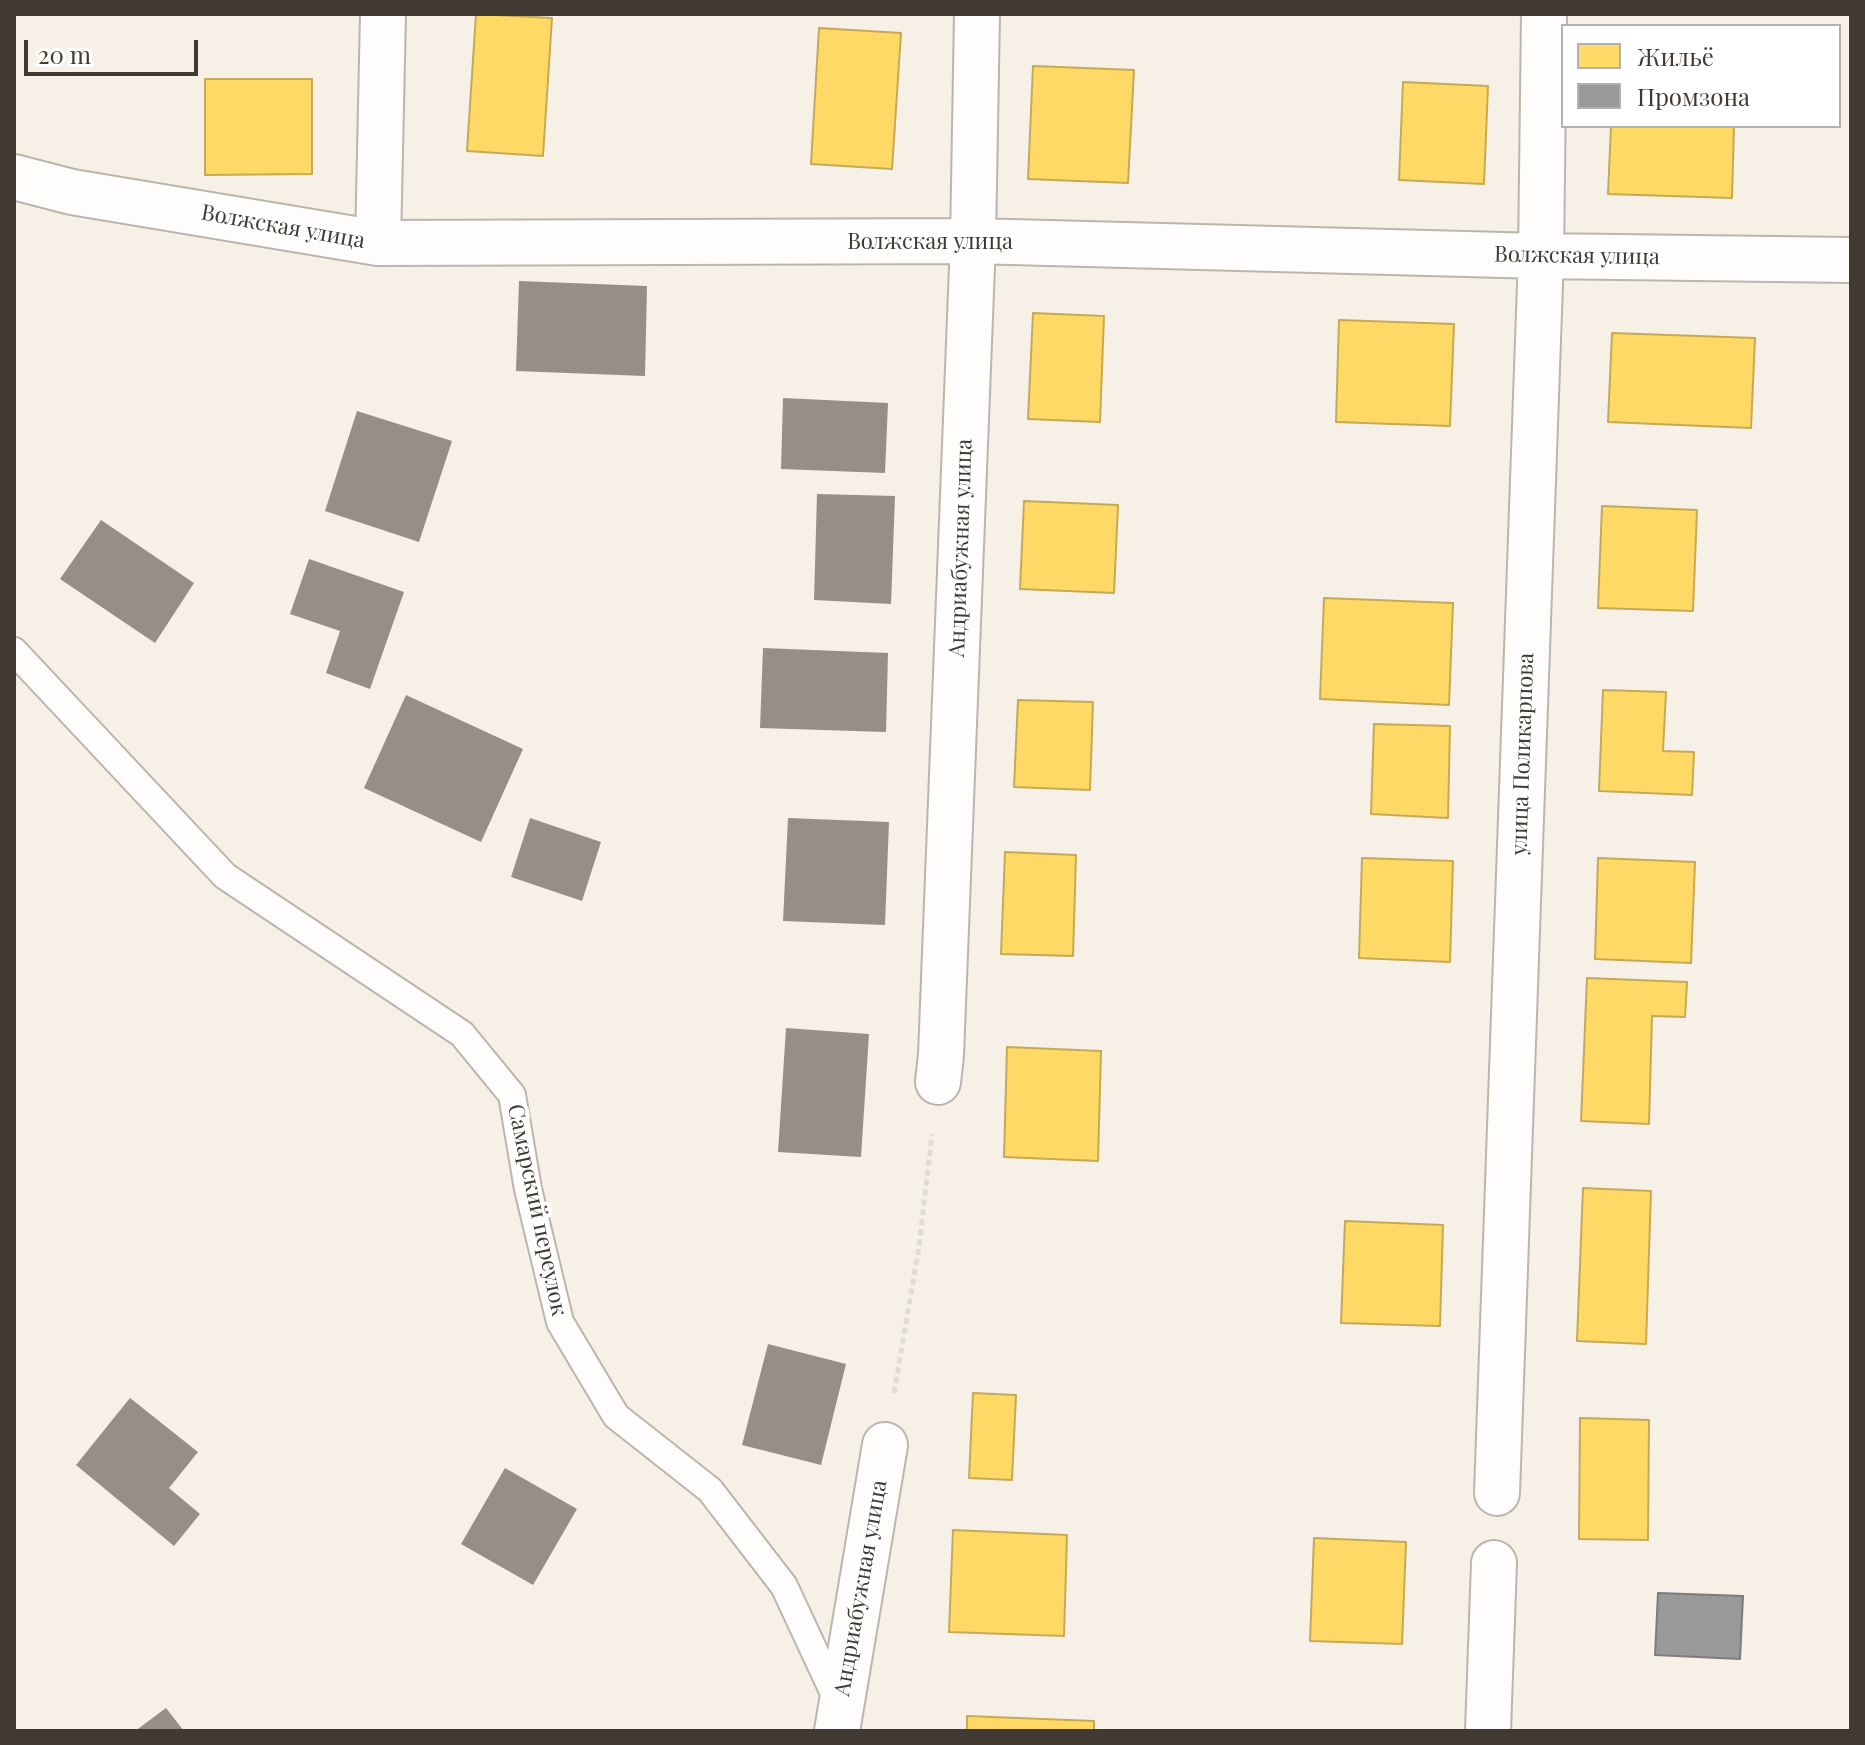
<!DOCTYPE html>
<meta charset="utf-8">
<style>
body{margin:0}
#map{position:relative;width:1865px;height:1745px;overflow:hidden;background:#f7f0e7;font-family:"Playfair Display",serif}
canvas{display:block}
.frame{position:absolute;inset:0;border:16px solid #403a32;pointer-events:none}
.legend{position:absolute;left:1561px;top:24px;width:280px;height:104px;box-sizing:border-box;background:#fff;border:2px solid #b3b0ad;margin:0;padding:10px 14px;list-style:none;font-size:24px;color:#403a32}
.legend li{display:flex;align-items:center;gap:16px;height:40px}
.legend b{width:40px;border:2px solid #b3b0ad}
.scale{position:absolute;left:24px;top:40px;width:174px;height:36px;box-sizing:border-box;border:4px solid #403a32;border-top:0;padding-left:10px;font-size:24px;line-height:28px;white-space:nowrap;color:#403a32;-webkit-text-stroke:6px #fff;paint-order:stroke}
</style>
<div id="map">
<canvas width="1865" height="1745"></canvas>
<div class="frame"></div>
<ul class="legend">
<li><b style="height:22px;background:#ffd966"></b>Жильё</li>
<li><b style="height:22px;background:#999"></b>Промзона</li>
</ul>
<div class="scale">20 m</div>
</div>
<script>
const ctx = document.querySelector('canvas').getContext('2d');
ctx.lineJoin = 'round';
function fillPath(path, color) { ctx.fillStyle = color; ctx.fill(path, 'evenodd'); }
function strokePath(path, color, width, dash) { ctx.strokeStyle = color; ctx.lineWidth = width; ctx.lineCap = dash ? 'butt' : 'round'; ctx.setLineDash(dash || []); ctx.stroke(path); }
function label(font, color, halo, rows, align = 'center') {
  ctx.font = font + ' "Playfair Display",serif'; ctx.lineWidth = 8; ctx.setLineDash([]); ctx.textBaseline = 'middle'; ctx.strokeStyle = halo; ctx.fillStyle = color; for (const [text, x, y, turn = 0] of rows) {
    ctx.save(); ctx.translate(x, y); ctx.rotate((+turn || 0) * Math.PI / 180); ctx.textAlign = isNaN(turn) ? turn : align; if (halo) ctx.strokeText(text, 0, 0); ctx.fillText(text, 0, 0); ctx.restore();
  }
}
const homes = new Path2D(`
 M476 14 552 18 543 156 467 151Z
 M819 28 901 33 892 169 811 164Z
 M1033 66 1134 70 1128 183 1028 179Z
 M205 79H312V174L205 175Z
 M1403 82 1488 86 1484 184 1399 180Z
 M1611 126H1734L1732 198 1608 194Z
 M1033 313 1104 316 1100 422 1028 419Z
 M1339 320 1454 324 1450 426 1336 422Z
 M1612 333 1755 338 1751 428 1608 422Z
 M1024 501 1118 505 1114 593 1020 589Z
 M1602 506 1697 510 1693 611 1598 608Z
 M1324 598 1453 603 1449 705 1320 699Z
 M1603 690 1666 692 1663 751 1694 752 1692 795 1599 791Z
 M1018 700 1093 702 1090 790 1014 787Z
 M1374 724 1450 726 1448 818 1371 814Z
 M1005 852 1076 855 1073 956 1001 954Z
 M1362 858 1453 861 1450 962 1359 958Z
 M1598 858 1695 862 1691 963 1595 959Z
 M1587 978 1687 982 1685 1017 1652 1016 1649 1124 1581 1121Z
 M1007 1047 1101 1051 1098 1161 1004 1157Z
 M1583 1188 1651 1191 1646 1344 1577 1341Z
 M1345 1221 1443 1225 1440 1326 1341 1323Z
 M973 1393 1016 1395 1012 1480 969 1478Z
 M1580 1418 1649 1420 1648 1540 1579 1539Z
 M953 1530 1067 1535 1064 1636 949 1632Z
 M1314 1538 1406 1542 1402 1644 1310 1641Z
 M967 1716 1094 1721V1731H967Z`);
fillPath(homes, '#ffd966');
strokePath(homes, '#c6a956', 2);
const industry = new Path2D(`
 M1658 1593 1743 1596 1740 1659 1655 1655Z`);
fillPath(industry, '#999');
strokePath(industry, '#7e7c7a', 2);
fillPath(new Path2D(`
 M519 281 647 286 645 376 516 371Z
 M783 398 888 403 885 473 781 469Z
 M357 411 452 441 419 542 325 511Z
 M817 494 895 496 891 604 814 600Z
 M101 520 194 583 155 643 60 579Z
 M309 559 404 592 370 689 326 673 340 631 290 614Z
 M763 648 888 653 886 732 760 728Z
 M406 695 523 749 481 842 364 788Z
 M530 818 601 842 582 901 511 877Z
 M788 818 889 822 885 925 783 921Z
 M786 1028 869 1034 861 1157 778 1152Z
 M768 1344 846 1364 821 1465 742 1445Z
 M130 1398 198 1452 169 1488 200 1514 174 1546 76 1465Z
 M505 1468 577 1509 533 1585 461 1544Z
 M166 1708 184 1731H135Z`), '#978f85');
const service = new Path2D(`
 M14 651 225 876 462 1034 512 1095 528 1189 560 1322 616 1416 710 1490 784 1586 839 1704`);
const minor = new Path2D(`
 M14 177 72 192 378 243 973 241 1541 256 1851 260
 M378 243 383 14
 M938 1082 941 1055 973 241 977 14
 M1497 1493 1541 256 1544 14
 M837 1731 885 1445
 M1488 1731 1494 1563`);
strokePath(service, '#bbb5ae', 30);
strokePath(minor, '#bbb5ae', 48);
strokePath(new Path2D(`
 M894 1393 919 1247 932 1134`), '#dedcd9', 5, [6, 4]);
strokePath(service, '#fefdfb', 26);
strokePath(minor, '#fefdfb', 44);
label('22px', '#403a32', '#fff', [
 ["Волжская улица",283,227,10],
 ["Волжская улица",930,242],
 ["Волжская улица",1577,256,1],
 ["Андриабужная улица",961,548,-88],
 ["улица Поликарпова",1523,754,-88],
 ["Самарский переулок",537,1210,78],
 ["Андриабужная улица",861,1588,-80]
]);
</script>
